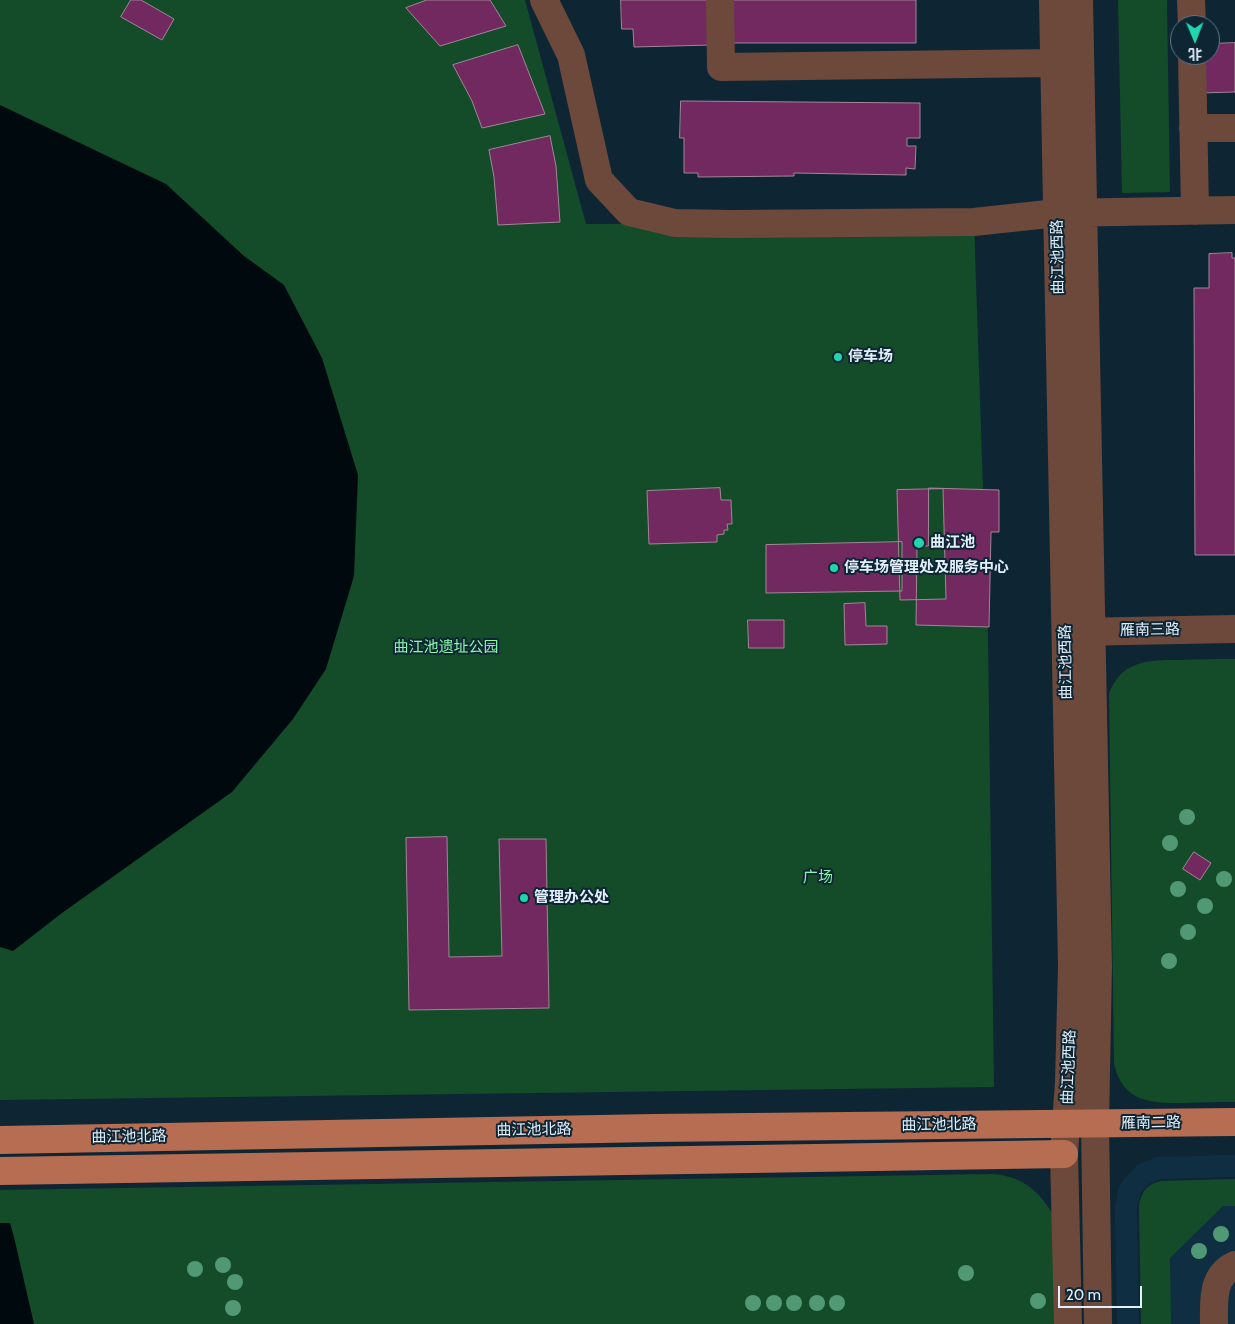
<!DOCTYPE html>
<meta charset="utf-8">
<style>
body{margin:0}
#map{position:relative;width:1235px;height:1324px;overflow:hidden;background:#0e2534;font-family:Cabin,"Noto Sans SC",sans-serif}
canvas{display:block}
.north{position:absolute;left:1170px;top:15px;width:50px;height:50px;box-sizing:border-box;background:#0e2534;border:1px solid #637683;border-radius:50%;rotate:179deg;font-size:14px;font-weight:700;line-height:20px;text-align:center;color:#e2effa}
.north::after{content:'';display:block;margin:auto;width:18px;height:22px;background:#21d5af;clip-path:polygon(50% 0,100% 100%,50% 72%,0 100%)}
.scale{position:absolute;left:1058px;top:1286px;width:84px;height:22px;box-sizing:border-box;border:2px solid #e2effa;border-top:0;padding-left:6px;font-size:15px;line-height:18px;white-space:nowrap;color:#e2effa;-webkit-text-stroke:4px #0e2534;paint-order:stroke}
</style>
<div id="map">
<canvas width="1235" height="1324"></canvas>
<div class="north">北</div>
<div class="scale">20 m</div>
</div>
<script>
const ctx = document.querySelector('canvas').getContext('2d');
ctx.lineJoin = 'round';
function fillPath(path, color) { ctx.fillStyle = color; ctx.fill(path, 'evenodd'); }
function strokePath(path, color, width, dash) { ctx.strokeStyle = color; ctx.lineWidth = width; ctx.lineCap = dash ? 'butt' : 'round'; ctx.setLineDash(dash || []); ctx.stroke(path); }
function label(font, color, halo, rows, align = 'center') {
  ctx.font = font + ' Cabin,"Noto Sans SC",sans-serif'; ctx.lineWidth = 4; ctx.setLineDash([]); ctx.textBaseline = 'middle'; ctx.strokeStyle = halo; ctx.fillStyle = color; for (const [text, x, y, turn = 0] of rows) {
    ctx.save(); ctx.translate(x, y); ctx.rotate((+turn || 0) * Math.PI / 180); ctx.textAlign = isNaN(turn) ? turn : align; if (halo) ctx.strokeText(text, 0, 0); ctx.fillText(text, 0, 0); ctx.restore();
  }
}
fillPath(new Path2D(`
 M1235 1155V1177L1160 1179 1149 1184 1141 1192 1137 1207 1139 1324H1117L1115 1208 1118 1189 1123 1180 1137 1165 1156 1157Z
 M1235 1179V1324H1141L1139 1207 1143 1192 1151 1184 1161 1181Z`), '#102e42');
fillPath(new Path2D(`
 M0 0H525L586 224 974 222 988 638 994 1087 0 1100Z
 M1118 0H1167L1170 192 1122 193Z
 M1235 659V1102C1218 1102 1201 1102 1184 1103 1151 1103 1123 1103 1114 1064L1109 694C1121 660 1149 660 1180 660 1198 659 1217 659 1235 659Z
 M991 1174C1019 1175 1038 1189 1052 1213L1059 1324H0V1190Z
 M1235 1179V1206H1223L1170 1258 1171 1324H1141L1139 1207C1140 1193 1147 1184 1161 1181Z`), '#144c29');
fillPath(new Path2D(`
 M0 105 166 184 244 256 284 285 322 358 358 475 354 576 326 669 293 719 232 792 62 913 13 951 0 947Z
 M0 1223H10L14 1237 34 1324H0Z`), '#000a0e');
const building = new Path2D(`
 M131 0H141L174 19 162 40 121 17Z
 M427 0H490L506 26 440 46 406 8Z
 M621 0H711L712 45 634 47 633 29H622Z
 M733 0H916V43H733Z
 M1235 43V92L1199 93 1198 55H1210V44Z
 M518 45 545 114 482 128 472 101 453 65Z
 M681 101 920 103V138H907V146H916L915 169 906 168V175L794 173V176L698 177V173H684V138H680Z
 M550 136 556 166 560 222 498 225 494 177 489 150Z
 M1232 253V258H1235V555H1195L1194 288H1209V254Z
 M720 488 721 500H731L732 524H727L728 530H724V534L717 535V542L649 544 647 491Z
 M929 488 999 490V532H991L989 627 916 625 917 546H928Z
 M943 489 946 599 900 600 897 490Z
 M902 542V591L766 593V545Z
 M865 603 866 626H887V644L845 645 844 604Z
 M748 620H784V648H749Z
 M447 837 449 957 502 956 499 839H546L549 1008 409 1010 406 838Z
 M1194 852 1211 863 1200 880 1183 869Z`);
fillPath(building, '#71295f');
strokePath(building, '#a18698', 1);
strokePath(new Path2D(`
 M544 0 571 55 599 180 629 212 675 223 731 224 974 222 1057 213 1235 210
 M720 0 721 67 1054 63
 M1053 0 1072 966 1069 1082 1064 1154 1068 1324
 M1079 0 1098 966 1095 1124 1098 1324
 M1191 0 1192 25
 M1192 55 1195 211
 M1193 128H1235
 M1074 632 1235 629
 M1214 1324C1214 1302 1211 1276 1235 1265`), '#6d493b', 28);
strokePath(new Path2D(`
 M0 1140 654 1128 1235 1122
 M0 1171 1064 1154`), '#b76d51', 28);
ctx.fillStyle = '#519975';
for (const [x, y] of [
 [1187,817],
 [1170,843],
 [1224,879],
 [1178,889],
 [1205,906],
 [1188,932],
 [1169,961],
 [1221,1234],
 [1199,1251],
 [223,1265],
 [195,1269],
 [966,1273],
 [235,1282],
 [1038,1301],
 [753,1303],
 [774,1303],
 [794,1303],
 [817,1303],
 [837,1303],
 [233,1308]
]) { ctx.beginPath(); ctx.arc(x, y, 8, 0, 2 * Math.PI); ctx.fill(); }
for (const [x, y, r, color] of [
 [838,357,5,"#21d5af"],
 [919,543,6,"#21d5af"],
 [834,568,5,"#21d5af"],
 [524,898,5,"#21d5af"]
]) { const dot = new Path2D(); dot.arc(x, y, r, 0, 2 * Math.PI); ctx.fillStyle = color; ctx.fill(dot); strokePath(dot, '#0e2534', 2); }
label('15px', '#e2effa', '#0e2534', [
 ["曲江池西路",1058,257,-91],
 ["雁南三路",1150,630,-1],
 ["曲江池西路",1066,662,-91],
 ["曲江池西路",1069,1067,-88],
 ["雁南二路",1151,1123,-1],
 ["曲江池北路",939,1125,-1],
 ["曲江池北路",534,1130,-1],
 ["曲江池北路",129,1137,-1]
]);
label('bold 15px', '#e2effa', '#0e2534', [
 ["停车场",848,357],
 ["曲江池",930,543],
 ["停车场管理处及服务中心",844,568],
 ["管理办公处",534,898]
], 'left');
label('15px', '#87f8aa', '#0e2534', [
 ["曲江池遗址公园",446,648],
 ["广场",818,878]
]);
</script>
